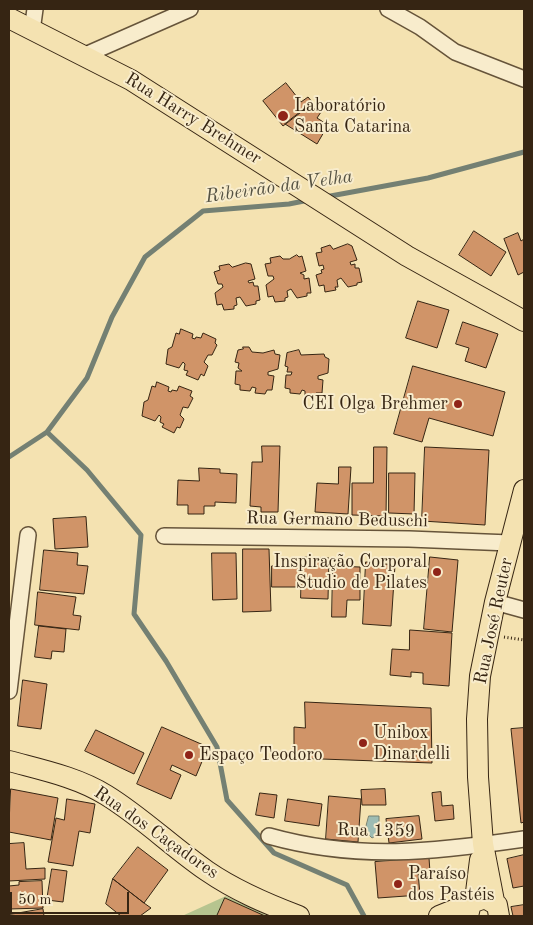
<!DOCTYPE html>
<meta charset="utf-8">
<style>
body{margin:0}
#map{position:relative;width:533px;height:925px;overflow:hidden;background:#f4e2b1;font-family:"Old Standard TT",serif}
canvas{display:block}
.frame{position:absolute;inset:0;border:10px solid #362513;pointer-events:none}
.scale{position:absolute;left:10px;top:892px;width:119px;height:22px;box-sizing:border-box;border:2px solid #362513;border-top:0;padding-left:6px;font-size:15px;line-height:18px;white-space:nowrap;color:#362513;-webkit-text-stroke:4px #f8eccc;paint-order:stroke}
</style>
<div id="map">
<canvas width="533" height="925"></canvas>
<div class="frame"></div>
<div class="scale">50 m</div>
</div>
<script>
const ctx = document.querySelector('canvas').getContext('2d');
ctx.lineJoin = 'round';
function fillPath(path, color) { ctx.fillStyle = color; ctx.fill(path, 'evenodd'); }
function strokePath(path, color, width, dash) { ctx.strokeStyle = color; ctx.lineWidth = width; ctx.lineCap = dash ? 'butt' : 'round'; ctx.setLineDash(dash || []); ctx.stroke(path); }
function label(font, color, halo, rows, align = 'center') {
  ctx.font = font + ' "Old Standard TT",serif'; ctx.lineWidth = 4; ctx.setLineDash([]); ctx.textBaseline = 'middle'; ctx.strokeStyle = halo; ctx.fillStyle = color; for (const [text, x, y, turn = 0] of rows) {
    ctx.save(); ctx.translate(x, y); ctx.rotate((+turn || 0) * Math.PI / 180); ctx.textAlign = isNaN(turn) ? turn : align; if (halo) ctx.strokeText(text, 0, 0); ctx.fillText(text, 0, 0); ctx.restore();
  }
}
fillPath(new Path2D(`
 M226 896 268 916H182Z`), '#b6c48f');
const water = new Path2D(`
 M369 816H379V834L372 838 365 831Z`);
fillPath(water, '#9dbcb3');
strokePath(water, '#748073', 1);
strokePath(new Path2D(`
 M325 197 428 178 524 152
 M47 432 87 470 141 535 134 614 166 661 217 747 227 800 274 853 347 885 364 916
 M9 457 47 432 87 378 112 317 145 257 203 211 289 204 309 200`), '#748073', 5);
const building = new Path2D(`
 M286 83 301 102 308 97 313 103 283 126 263 101Z
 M311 104 321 112 317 118 328 125 317 144 285 124Z
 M474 231 506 252 491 276 459 255Z
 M518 233 521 241 524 239V272L518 275 504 239Z
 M348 244 352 246 357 260 350 262 351 265 355 264V268H359L362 282 357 283V285L348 287 341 278 337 280 338 287H335L336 290 325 292 324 285 319 286 316 275 322 273 321 270 324 269 323 265 319 266 316 253 322 252 321 248 330 245 333 249Z
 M297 255 299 257 302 256 306 271 300 273 304 275V279L309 278 311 293H307V296L297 298 291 289 287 291 288 297 285 298V301L275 302 273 296 268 297 266 285 274 279 273 276H268L265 264 271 263 270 258 280 256 283 259H289Z
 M246 263 251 264 255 279 248 281 249 283 253 282 254 286H258L260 300 256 301V304L246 306 240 297 236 298 237 305 234 306V309L224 310 222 304 217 305 215 293 223 287 222 284H218L214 272 220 270 219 266 229 264 232 267Z
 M418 301 449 310 437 348 406 338Z
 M463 322 498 334 486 368 465 361 469 348 456 344Z
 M181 329 193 334 192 338 195 339 196 337 201 338 203 333 216 339 215 343 217 345 212 355H208L204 362 208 366 204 376 201 374 198 380 186 375 188 371 184 370 185 364 183 362 179 368 166 364 168 349 172 347 176 333 179 334Z
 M243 347H249L252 352 263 353 274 350 275 354 280 355 278 369 268 372V375L274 376 272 390H267L265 394 255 393 256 388 252 387 250 391 240 390V385L235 384 236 371H242L238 368 239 363 235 362 238 350 243 349Z
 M299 350 301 355 324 354 325 357 329 359 328 373 318 376V379L323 380 322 393H316L315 397 305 396V391L302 390 300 394 290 393V389L285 388 286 375H291L292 372H287L288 367 285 366 287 353Z
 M413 366 505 392 493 436 429 418 422 442 394 434Z
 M157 382 169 387 168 391 171 392 172 390 177 391 179 386 192 391 190 396 193 398 188 408 183 407 180 415 184 419 180 428 177 427 174 433 162 427 164 424 160 422 161 417 159 415 155 421 142 416 144 402 148 400 152 386 155 387Z
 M262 446H280L278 512H261V507L250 506 252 462H262Z
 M374 447H387L386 516 352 515V483H373Z
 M425 447 489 450 485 525 422 521Z
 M339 467H351L348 514 315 512 317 483 338 484Z
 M199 468 220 469V473L237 474 236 503 215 502V506H204V514H188V505H177L178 480 199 481Z
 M389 473H415L414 514 389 513Z
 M86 517 88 547 55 549 53 519Z
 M243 549H269L271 611 243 612Z
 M44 550 78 553 77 565 88 566 84 594 40 590Z
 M212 553H236L237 599 213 600Z
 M302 557 329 558 328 599 301 598Z
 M430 557 458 560 452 632 424 629Z
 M366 562 395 565 391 626 363 624Z
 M272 566H299V587H272Z
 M333 566 360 567V600H347L346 617H332Z
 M38 592 76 597 73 615 81 616 79 630 35 625Z
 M39 626 66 629 64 652 52 651 51 659 35 657Z
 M410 630 452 633 449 686 423 684V673L411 672V677L390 675 392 649 409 650Z
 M23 680 47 684 41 729 18 726Z
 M305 702 431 708 432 763 294 758V727L305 728Z
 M162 727 208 747 196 776 172 765 170 770 181 775 171 799 137 784Z
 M524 728V822L521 823 511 729Z
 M96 730 144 753 134 774 85 751Z
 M11 789 58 798 51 840 9 832Z
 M385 789 386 805H362L361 790Z
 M441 792 442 806 453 805 454 819 435 821 432 793Z
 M260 793 277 795 274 818 256 815Z
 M329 796 361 799 358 842 326 839Z
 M67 799 95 804 90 833 79 831 73 866 48 862 56 818 64 820Z
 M288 799 322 804 319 826 285 821Z
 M419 816 422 839 389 843 386 819Z
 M24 843 26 869 45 868V879L9 881V844Z
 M138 847 168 870 144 903 113 879Z
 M524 855V886L513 888 507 859Z
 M429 858 430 872H418L420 895 378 898 375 862Z
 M52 869 67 871 63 902 47 900Z
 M113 879 144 903 151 908 140 916H121L106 904Z
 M42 881 43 908 9 909V886L19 885V882Z
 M225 898 265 916H217Z
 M524 905V916H513L511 907Z
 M43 909 44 916H9V915Z`);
fillPath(building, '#d09468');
strokePath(building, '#362513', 1);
const minor = new Path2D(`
 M388 9 420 27 455 52 524 79
 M32 31 35 9
 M83 56 190 9
 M164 536 409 539 510 543
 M495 602 524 610
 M9 691 28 535
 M269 836C358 861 434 852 524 839`);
const major = new Path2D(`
 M9 18 131 80 407 256 524 321
 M9 761C42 770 77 777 106 795 142 817 172 847 207 871 236 891 267 904 299 916
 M475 900 480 860
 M494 901 483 844 478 777 477 719 480 676 495 602 524 490
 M439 916 471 903
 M468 916 471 903 485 898 497 905 499 916`);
strokePath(minor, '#66543a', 18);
strokePath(major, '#362513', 22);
strokePath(new Path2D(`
 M504 637 524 640`), '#362513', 3, [1, 2.5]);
strokePath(minor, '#f8eccc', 15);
strokePath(major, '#f4e2b1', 20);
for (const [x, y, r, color] of [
 [283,116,6,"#8f2418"],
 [458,404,5,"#8f2418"],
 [437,572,5,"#8f2418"],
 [363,743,5,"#8f2418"],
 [189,755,5,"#8f2418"],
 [398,884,5,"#8f2418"]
]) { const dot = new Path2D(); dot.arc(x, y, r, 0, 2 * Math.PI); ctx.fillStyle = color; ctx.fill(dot); strokePath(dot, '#f8eccc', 2); }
label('18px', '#362513', '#f8eccc', [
 ["Laboratório",294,106],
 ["Santa Catarina",294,127],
 ["CEI Olga Brehmer",448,404,"right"],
 ["Inspiração Corporal",427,562,"right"],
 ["Studio de Pilates",427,583,"right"],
 ["Unibox",373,733],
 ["Dinardelli",373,754],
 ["Espaço Teodoro",199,755],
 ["Paraíso",408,874],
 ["dos Pastéis",408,895]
], 'left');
label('18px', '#362513', '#f8eccc', [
 ["Rua Harry Brehmer",193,119,32],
 ["Rua Germano Beduschi",337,520,1],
 ["Rua José Reuter",494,621,-78],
 ["Rua 1359",376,831,1],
 ["Rua dos Caçadores",156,833,35]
]);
label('italic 19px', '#555243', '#f8eccc', [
 ["Ribeirão da Velha",279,187,-8]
]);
</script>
